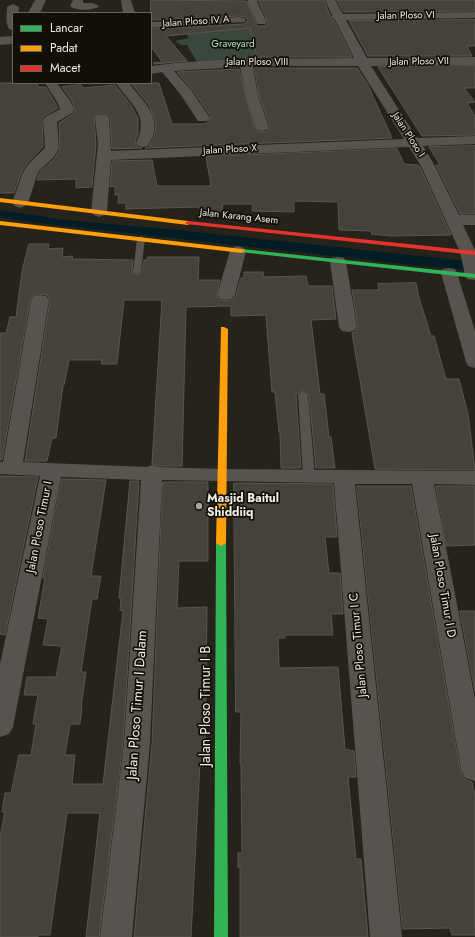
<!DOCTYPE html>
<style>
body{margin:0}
#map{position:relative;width:475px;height:937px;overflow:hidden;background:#26231a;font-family:Jost,sans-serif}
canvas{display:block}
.legend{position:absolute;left:12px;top:12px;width:140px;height:72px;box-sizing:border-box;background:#120f08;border:1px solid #6a675f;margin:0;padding:5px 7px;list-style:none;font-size:12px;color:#efece1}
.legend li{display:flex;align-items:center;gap:8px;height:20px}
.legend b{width:20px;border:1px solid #6a675f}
</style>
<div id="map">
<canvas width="475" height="937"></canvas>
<ul class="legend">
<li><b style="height:5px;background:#30b455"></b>Lancar</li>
<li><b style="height:5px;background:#ff9f0a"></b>Padat</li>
<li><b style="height:5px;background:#e5322d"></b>Macet</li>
</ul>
</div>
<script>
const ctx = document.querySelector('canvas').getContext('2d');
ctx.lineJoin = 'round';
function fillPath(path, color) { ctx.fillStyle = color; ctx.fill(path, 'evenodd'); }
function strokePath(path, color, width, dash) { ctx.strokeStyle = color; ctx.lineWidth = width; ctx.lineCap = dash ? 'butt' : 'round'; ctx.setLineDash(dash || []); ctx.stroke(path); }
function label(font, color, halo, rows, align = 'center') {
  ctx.font = font + ' Jost,sans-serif'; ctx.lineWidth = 3.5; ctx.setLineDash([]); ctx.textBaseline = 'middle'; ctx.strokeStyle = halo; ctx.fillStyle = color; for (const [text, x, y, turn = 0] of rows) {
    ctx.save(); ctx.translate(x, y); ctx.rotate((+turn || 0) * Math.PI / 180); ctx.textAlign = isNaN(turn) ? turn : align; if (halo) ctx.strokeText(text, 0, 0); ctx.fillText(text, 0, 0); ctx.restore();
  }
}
fillPath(new Path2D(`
 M252 28 263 61 197 62 187 45H181L175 41 189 38 186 34Z`), '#3a473d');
fillPath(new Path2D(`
 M0 210 65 220 178 230 475 262V271L404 264 47 224 0 217Z`), '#031d26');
const building = new Path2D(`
 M151 0 246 1 257 26H265L268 22 259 2V0H324L330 15V17L334 21 352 57H257L250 28 166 36 187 61 154 64 153 63 162 62 151 46V29L244 24 248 20 245 17 240 16 151 20Z
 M337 0H475V11L344 12Z
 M475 20V46H467L472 56H368L349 21Z
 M475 66V88H464L475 102 467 103 475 116V135L422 136 378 67Z
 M255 68H357L368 85 392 138 145 148 149 147 154 137 156 127 155 119 148 104 131 83H159L172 124H203L209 122 211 117 194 92 177 72 239 69 254 127 257 131 262 132 268 131 270 126 259 96Z
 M0 83H37L38 87H46L58 108 44 116 42 119 43 147 29 161 22 171 14 193H0Z
 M81 85 83 88 115 85 131 105 138 118V133L135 142 137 147 142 148 112 149 110 117 107 114H97L94 118 96 144 92 187 76 188V179L37 180 39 173 55 158 60 149 59 123 73 114 75 111 72 101 62 87Z
 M475 146V214H460L436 165H440L429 147Z
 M397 149 404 164 418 165 420 167 451 235 391 236 371 234 372 231 339 230 338 202 294 201V212L252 211 253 204H223L222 211 199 210V207L126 209V203H118L119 195H115V186L110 187 112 161 152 160 157 186H211L206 157Z
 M29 244H49L48 249 63 248 62 257 73 256 72 259 133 260 132 272 137 276 142 272 144 260H147V257H199L198 280H220L216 296 220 300 226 301 232 300 236 296 241 278H244V272H263L264 277 306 276 308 286H332L336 319 311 320 320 394H324L329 437H331L335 468H316L309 394 304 390 296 394 301 468H281L280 432H279L275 392H272L266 315 231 316V306L186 307 182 466H159L152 464 162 300H124L117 364H101L102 360H69L64 385H63L56 438H52L47 461H25L50 300 47 295 40 294 34 295 30 300 2 460H0V333H6L10 317H16L22 272Z
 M416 283 419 298 431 336H434L446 379H459L468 414 475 470 375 469 352 333 355 332 358 327 352 290H379L378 284Z
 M0 476 38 477 5 635 0 634Z
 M62 479 106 480 91 576H101L97 599H92L81 672H86L81 707H82L80 724H70L65 755H75L72 784H103L123 611 120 610 121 598H119L130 481H139L123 743 99 937H86L100 813H67L50 935H38V937H0V837L5 812H2L5 793H11L19 755H31L36 724H33L38 695H24L27 677H56L62 646 43 645 48 619 38 618 45 578H43Z
 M163 482H208V561H179L177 608 207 607 205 763H200L191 937H134L152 743Z
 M234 483 333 484 337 537H325L329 573H340L343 614H331L333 635H285V638H278L279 668 338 667 345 749 354 751 356 777H348L356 859H361L368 937H240V867H238V853H242L241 764H240L241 712H236Z
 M357 486H411L460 770 464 779 472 782 475 796V935H452L450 928 403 929Z
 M436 486H475V545L447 546Z
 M460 611H475V691Z`);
fillPath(building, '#454239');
strokePath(building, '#59564e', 1);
fillPath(new Path2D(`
 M141 236 145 239 141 272 137 275 133 272 137 239Z
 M303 391 308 394 315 476 313 478H305L303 476 298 394Z`), '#575450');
fillPath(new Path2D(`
 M35 0H46L40 13H28Z
 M73 0H83V3H93L99 6C94 11 75 11 70 6Z
 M121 0H131L135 13H123Z
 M248 0H258L257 2 267 22 265 24H257L247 2Z
 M325 0H335L343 14 475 12V18L346 20 367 58 475 57V65L371 66 417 138 475 136V144L423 146 435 166 459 215H475V225H463L475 250V280L467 279 465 275 460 252 421 166 409 147 111 160 107 212 104 215 99 217 94 215 91 212 98 144 95 118 97 115H107L109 118 111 151 404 139 358 66H253L258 96 269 127 267 130 262 131 257 130 255 127 246 96 240 67 174 71 191 90 210 118 208 121H198L181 95 162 72 151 74V66C218 57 286 59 354 58L335 20 331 17 332 15Z
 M13 4 19 7 18 13H13V30L9 29C5 23 7 14 7 7Z
 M240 17 244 18 246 20 244 22 151 28V22Z
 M13 36V44L0 45V37Z
 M45 83H57L71 102 74 110 72 113 57 122 59 148 54 157 38 172 28 203 25 206 20 208 15 206 12 203 23 172 30 162 45 148 43 120 45 117 60 109 57 102Z
 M116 83H129C144 103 166 119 148 146L143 147 138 146 136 143C150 115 131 105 116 83Z
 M238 246 244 248 246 251 235 295 232 299 226 300 220 299 217 295 230 251 232 248Z
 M338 257 344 258 346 262 357 327 354 331 348 332 342 331 339 327 330 262 332 258Z
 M449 268 455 269 457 273 475 331V368L468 366 466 362 441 273 443 269Z
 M40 295 46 296 49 300 23 462 147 467 152 465 159 467 221 469 475 471V485L434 484 475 699V781L465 778 461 770 412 484H355L402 937H370L334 483 162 480 150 743 132 937H100L124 743 141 480 61 477 13 727 9 734 0 737V664L40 476 0 474V462H3L31 300 34 296Z`), '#575450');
fillPath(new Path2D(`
 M242 249 475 274V278L240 252 239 251Z
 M221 540 226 543 228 937H214L216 543Z`), '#30b455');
fillPath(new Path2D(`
 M0 198 188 221 191 223 188 225 0 202Z
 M0 221 242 249 245 251 242 253 0 225Z
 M221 327H224L228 329 226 543 221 546 216 543Z`), '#ff9f0a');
fillPath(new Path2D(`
 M188 221 475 251V255L186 224 185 223Z`), '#e5322d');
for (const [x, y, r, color] of [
 [199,506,4,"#a9a69b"]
]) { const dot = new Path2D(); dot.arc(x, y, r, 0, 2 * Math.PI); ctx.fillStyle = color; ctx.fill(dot); strokePath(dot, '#120f08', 1.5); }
label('10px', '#efece1', '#120f08', [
 ["Jalan Ploso VI",406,16,-1],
 ["Jalan Ploso IV A",196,22,-4],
 ["Jalan Ploso VII",419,62,-1],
 ["Jalan Ploso VIII",257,63],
 ["Jalan Ploso I",408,135,57],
 ["Jalan Ploso X",230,150,-3],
 ["Jalan Karang Asem",239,217,6]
]);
label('10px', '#abe2c0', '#120f08', [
 ["Graveyard",233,45]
]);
label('bold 12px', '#efece1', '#120f08', [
 ["Masjid Baitul",207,499],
 ["Shiddiiq",207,513]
], 'left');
label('12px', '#efece1', '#120f08', [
 ["Jalan Ploso Timur I",40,527,-79],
 ["Jalan Ploso Timur I D",442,586,80],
 ["Jalan Ploso Timur I C",359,645,-95]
]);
label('14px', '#efece1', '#120f08', [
 ["Jalan Ploso Timur I Dalam",138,705,-86],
 ["Jalan Ploso Timur I B",207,706,-90]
]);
</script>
